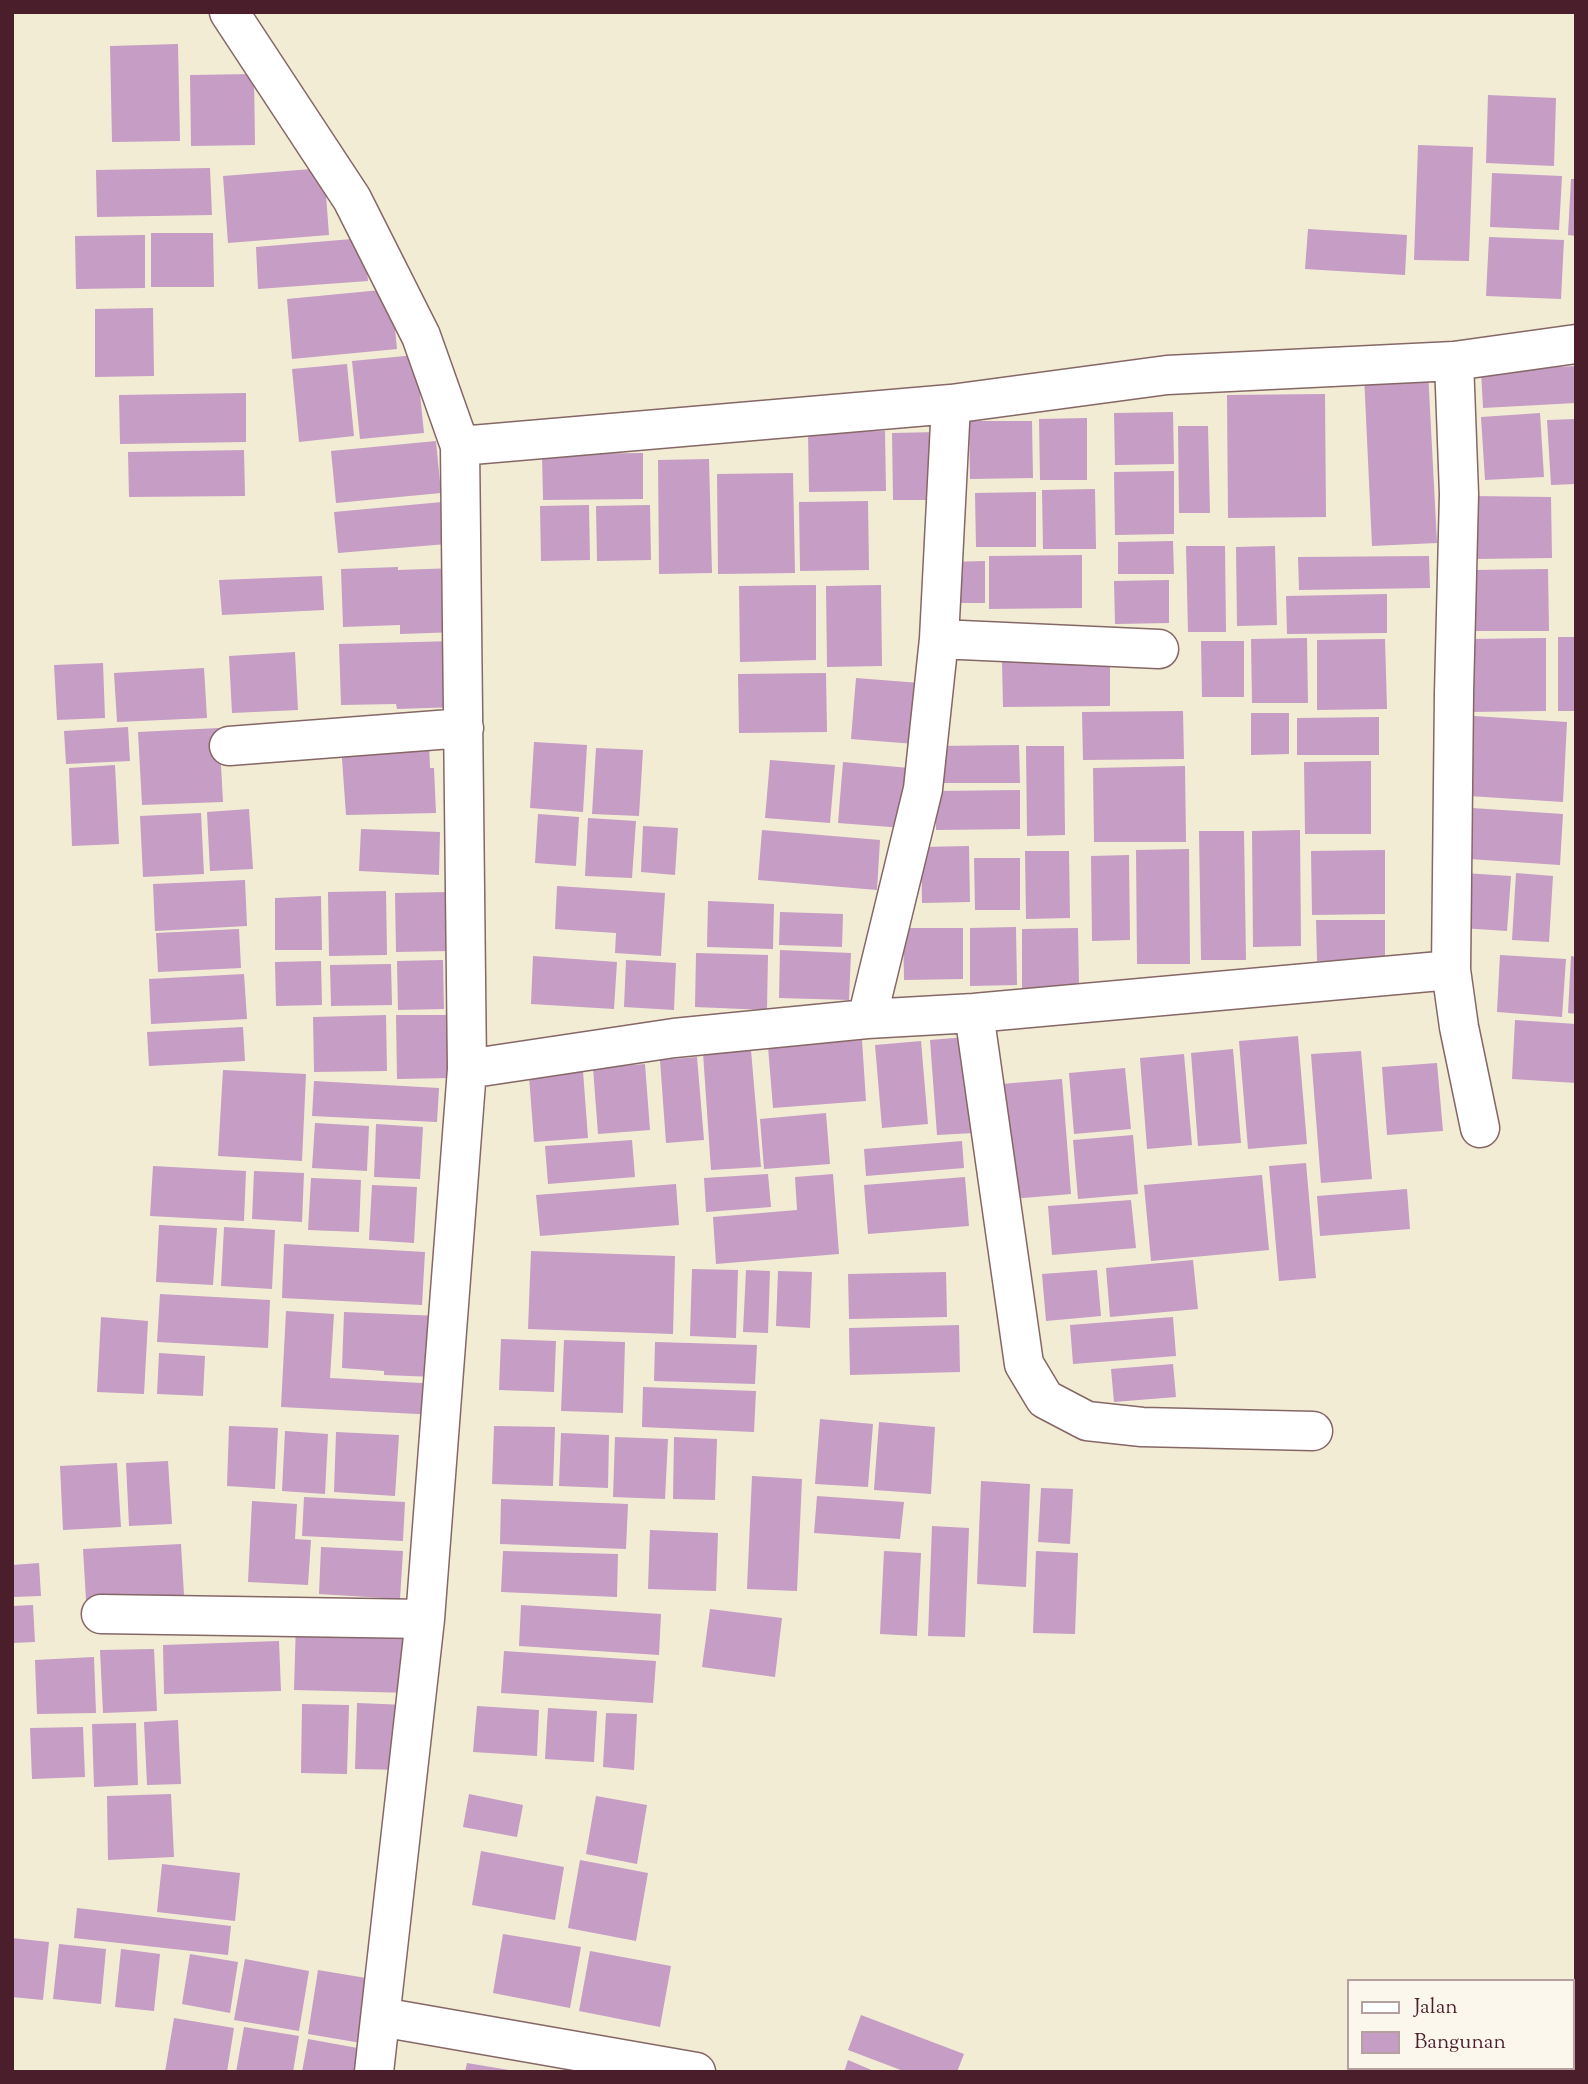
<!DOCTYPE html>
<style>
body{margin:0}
#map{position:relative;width:1588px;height:2084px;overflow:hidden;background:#f2ecd5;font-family:"Sorts Mill Goudy",serif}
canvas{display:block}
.frame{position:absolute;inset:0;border:14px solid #4a1f2b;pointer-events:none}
.legend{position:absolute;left:1347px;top:1979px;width:228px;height:91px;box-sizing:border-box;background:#fbf7ec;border:2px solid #b4a19f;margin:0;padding:9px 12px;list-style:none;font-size:21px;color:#4a1f2b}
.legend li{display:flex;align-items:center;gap:14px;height:35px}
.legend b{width:35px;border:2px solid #b4a19f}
</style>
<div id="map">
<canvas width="1588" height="2084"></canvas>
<div class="frame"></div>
<ul class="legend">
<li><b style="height:9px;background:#fff"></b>Jalan</li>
<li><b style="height:19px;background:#c59dc5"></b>Bangunan</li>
</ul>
</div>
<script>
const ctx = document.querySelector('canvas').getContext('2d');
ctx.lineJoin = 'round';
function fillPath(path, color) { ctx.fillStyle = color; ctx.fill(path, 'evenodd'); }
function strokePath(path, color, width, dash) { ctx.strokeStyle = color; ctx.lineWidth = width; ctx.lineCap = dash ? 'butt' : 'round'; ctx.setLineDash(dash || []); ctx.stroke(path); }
fillPath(new Path2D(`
 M178 44 180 141 112 142 110 46Z
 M254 74 255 145 191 146 190 75Z
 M1488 95 1556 98 1554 166 1486 163Z
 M1418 145 1473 147 1469 261 1414 260Z
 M210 168 212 215 97 217 96 170Z
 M324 168 329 235 228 243 223 176Z
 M1492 173 1562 176 1559 230 1490 227Z
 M1571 179H1576V236L1568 235Z
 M1308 229 1407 235 1405 275 1305 269Z
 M151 233H213L214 287H151Z
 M145 235V288L76 289 75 236Z
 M1489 237 1564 240 1561 299 1486 296Z
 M364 238 368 281 258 289 256 247Z
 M391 289 397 349 292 359 287 299Z
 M153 308 154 376 95 377V309Z
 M416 355 424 433 360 439 352 361Z
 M347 364 354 436 299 442 292 369Z
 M1576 366V403L1483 408 1481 371Z
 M1428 371 1437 543 1372 546 1364 375Z
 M246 393V442L120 444 119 395Z
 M1325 394 1326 517 1228 518 1227 395Z
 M1173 412 1174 464 1115 465 1114 413Z
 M1540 413 1544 477 1485 480 1481 417Z
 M1087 418V480H1040L1039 419Z
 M1576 419V484L1551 485 1547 420Z
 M969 421H1032L1033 478 970 479Z
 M1178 426H1208L1210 513H1179Z
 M885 431 886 491 809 492 808 432Z
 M939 432 940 500H893L892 433Z
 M436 441 441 493 336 503 331 451Z
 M244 450 245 496 129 497 128 452Z
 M643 453V499L543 500 542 454Z
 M709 459 712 573 659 574 658 460Z
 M1174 471V534L1115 535 1114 472Z
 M793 473 795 573 718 574 717 474Z
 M1095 489 1096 549H1043L1042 490Z
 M1036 492V547H976L975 493Z
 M1473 496 1551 497 1552 558 1473 559Z
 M868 501 869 570 800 571 799 502Z
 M442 502 447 544 338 553 334 512Z
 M589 505 590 560 541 561 540 506Z
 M650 505 651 560 597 561 596 506Z
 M1173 541 1174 574H1118V542Z
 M1186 546H1225L1226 632H1188Z
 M1275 546 1277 625 1237 626 1236 547Z
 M1082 555V608L989 609V556Z
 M1429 556 1430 588 1299 590 1298 557Z
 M985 561V603H950L949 562Z
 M398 567V570L457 568 459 632 400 634V625L343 627 341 569Z
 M1548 569 1549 631H1473L1472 570Z
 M322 576 324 610 222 615 219 580Z
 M1169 580V623L1115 624 1114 581Z
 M816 585V660L740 662 739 586Z
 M881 585 882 666 827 667 826 586Z
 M1387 594V633L1287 634 1286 596Z
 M1558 637H1576V711H1558Z
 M1307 638 1308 703H1252L1251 639Z
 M1546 638V711L1468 712V639Z
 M1385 639 1387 709 1317 710V640Z
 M454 641 457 707 397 709 396 704 341 705 339 644Z
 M1201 641H1244V697H1202Z
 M295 652 298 710 232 713 229 656Z
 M1110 661V706L1003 707 1002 662Z
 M103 663 105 718 57 720 54 665Z
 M204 668 207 718 117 722 114 673Z
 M826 673 827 732 739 733 738 674Z
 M856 678 920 683 915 744 851 739Z
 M1183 711 1184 759 1083 760 1082 712Z
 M1251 713H1289V754L1251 755Z
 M1474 716 1567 722 1563 802 1469 796Z
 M1379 717V755H1297V718Z
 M128 727 130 761 66 764 64 731Z
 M219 728 223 802 142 805 138 732Z
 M534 742 587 745 583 812 530 808Z
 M429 743 430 768H434L436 813 346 815 341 745Z
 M1019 745 1020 783H935V746Z
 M1026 746H1064L1065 835 1027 836Z
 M596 748 643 750 639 816 592 814Z
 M770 760 835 765 830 823 765 818Z
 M1371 761V834H1305L1304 762Z
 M843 762 909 768 904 828 838 823Z
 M115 765 119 844 72 846 69 768Z
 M1185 766 1186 842H1094L1093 768Z
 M1020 790V829L936 830 935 791Z
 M1472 808 1563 814 1560 865 1469 859Z
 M249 809 253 869 210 871 207 812Z
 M201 813 204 874 143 877 140 816Z
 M538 814 579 817 576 866 535 863Z
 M588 818 636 821 632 878 585 876Z
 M643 826 678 828 675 875 641 872Z
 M361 829 440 832 439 875 359 871Z
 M762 830 880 840 877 890 758 880Z
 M1300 830 1301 946 1253 947 1252 831Z
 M1199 831H1244L1246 960H1201Z
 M969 846 970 902 922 903 921 847Z
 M1189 849 1190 964H1137L1136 850Z
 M1385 850V914L1312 915 1311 851Z
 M1025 851H1069L1070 918 1026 919Z
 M1129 855 1130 940 1092 941 1091 856Z
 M974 858H1020V910H975Z
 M1464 873 1511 876 1507 931 1461 928Z
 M1516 873 1553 876 1549 942 1512 940Z
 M245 880 247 926 155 931 153 884Z
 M557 886 665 893 661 956 615 953 616 933 555 929Z
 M386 891 387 955 329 956 328 892Z
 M449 892 451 951 396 952 395 893Z
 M321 896 322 950H275V898Z
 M708 901 774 904 773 949 707 947Z
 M780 912 843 914 842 947 779 945Z
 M1316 920H1385V960L1317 961Z
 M1016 927 1017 985 970 986V928Z
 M903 928H963V979L904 980Z
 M1078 928 1079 987 1022 988V929Z
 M239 929 241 968 158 972 156 933Z
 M780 950 851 953 849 1000 779 998Z
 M696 953 768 955 767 1010 695 1007Z
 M1500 955 1566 959 1562 1017 1497 1012Z
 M533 956 617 962 614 1009 531 1004Z
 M1571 956 1576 957V1014L1568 1013Z
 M443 960 444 1009 398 1010 397 961Z
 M626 960 676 963 674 1010 624 1007Z
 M321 961 322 1005 276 1006 275 962Z
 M391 964 392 1005 331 1006 330 965Z
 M244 974 247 1019 151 1024 149 979Z
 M386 1015 387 1071 314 1072 313 1017Z
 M396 1015H449L450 1078 397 1079Z
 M1515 1020 1576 1024V1083L1512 1079Z
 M243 1027 245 1061 149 1066 147 1032Z
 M1298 1036 1307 1144 1248 1149 1239 1041Z
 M966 1037 974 1133 937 1135 930 1040Z
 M862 1040 866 1101 773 1108 768 1047Z
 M921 1041 928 1124 882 1128 875 1045Z
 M1233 1049 1241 1143 1198 1146 1191 1053Z
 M751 1050 761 1167 711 1170 703 1053Z
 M1361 1051 1372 1179 1321 1183 1311 1054Z
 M1184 1054 1192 1145 1147 1149 1140 1058Z
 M697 1057 704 1140 666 1143 660 1060Z
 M1437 1063 1443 1131 1387 1135 1382 1067Z
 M645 1064 650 1130 598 1134 593 1068Z
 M1125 1068 1131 1129 1074 1134 1069 1073Z
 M223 1070 306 1074 302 1161 218 1156Z
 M583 1071 588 1138 534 1142 529 1076Z
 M1062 1079 1071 1194 1011 1199 1001 1084Z
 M314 1081 439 1088 437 1122 312 1116Z
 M826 1113 830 1164 764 1169 760 1119Z
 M315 1123 369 1126 367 1171 312 1168Z
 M376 1124 423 1127 420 1179 374 1177Z
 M1133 1135 1138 1194 1078 1199 1073 1140Z
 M632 1140 635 1177 548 1184 545 1146Z
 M962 1141 964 1168 866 1176 864 1149Z
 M1306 1163 1316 1278 1279 1281 1269 1166Z
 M153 1166 246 1171 244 1221 150 1216Z
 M254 1171 304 1173 302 1222 252 1219Z
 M768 1174 771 1207 706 1212 704 1178Z
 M833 1174 839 1254 716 1264 713 1217 797 1210 795 1177Z
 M1262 1175 1269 1250 1151 1261 1144 1185Z
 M965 1177 969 1226 868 1234 864 1185Z
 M311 1178 361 1180 359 1232 308 1230Z
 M676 1184 679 1225 540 1236 536 1195Z
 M372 1185 417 1187 414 1243 369 1240Z
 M1407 1189 1410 1229 1320 1236 1317 1196Z
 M1131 1200 1136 1248 1052 1255 1048 1206Z
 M159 1225 217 1228 213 1285 156 1282Z
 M224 1227 275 1230 272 1289 221 1286Z
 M284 1244 425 1252 422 1305 282 1298Z
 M531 1251 675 1256 673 1334 528 1329Z
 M1193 1260 1198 1309 1110 1317 1106 1268Z
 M692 1269 738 1270 736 1338 690 1336Z
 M746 1270 770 1271 768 1333 743 1332Z
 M1097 1270 1101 1316 1046 1321 1042 1274Z
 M778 1271 812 1272 810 1328 776 1326Z
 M946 1272 947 1317 849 1319 848 1274Z
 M160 1294 270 1300 268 1348 157 1342Z
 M286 1311 334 1314 330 1378 439 1384 437 1415 281 1407Z
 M344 1312 439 1316 435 1377 384 1375V1371L342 1368Z
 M101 1317 148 1321 144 1394 97 1392Z
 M1173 1317 1176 1356 1073 1364 1070 1325Z
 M959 1325 960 1372 850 1375 849 1328Z
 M501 1339 556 1341 554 1392 499 1390Z
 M564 1340 625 1342 623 1413 561 1411Z
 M655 1342 757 1345 755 1384 654 1381Z
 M159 1353 205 1356 203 1396 157 1394Z
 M1173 1364 1176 1397 1114 1402 1111 1369Z
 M643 1387 756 1391 754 1432 642 1427Z
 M820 1419 873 1424 868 1487 815 1484Z
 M879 1422 935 1427 931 1494 874 1490Z
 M229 1426 278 1428 275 1489 227 1486Z
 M494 1426 555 1427 553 1486 492 1484Z
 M285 1431 328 1434 325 1494 282 1491Z
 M336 1432 399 1435 395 1496 334 1492Z
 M561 1433 609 1435 608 1488 559 1486Z
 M615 1437 668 1439 665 1499 613 1497Z
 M674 1437 717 1439 715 1500 673 1499Z
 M168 1461 172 1524 129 1526 126 1463Z
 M117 1463 121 1527 63 1530 60 1466Z
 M752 1476 802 1479 797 1591 747 1589Z
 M981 1481 1030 1484 1026 1587 977 1584Z
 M1041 1488 1073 1489 1070 1544 1038 1542Z
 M817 1496 904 1502 900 1539 814 1533Z
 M304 1497 405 1502 403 1541 302 1536Z
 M501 1499 628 1504 626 1549 500 1544Z
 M252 1501 297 1504 295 1539 311 1540 308 1585 248 1582Z
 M932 1526 969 1528 965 1637 928 1636Z
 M650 1530 718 1533 716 1591 648 1589Z
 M181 1544 184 1595 86 1600 83 1549Z
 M321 1547 403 1551 400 1599 319 1594Z
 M503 1551 618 1554 617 1597 501 1592Z
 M884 1551 921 1553 917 1636 880 1634Z
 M1036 1551 1078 1553 1075 1634 1033 1633Z
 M39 1563 41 1596 12 1597V1565Z
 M33 1605 35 1642 12 1643V1606Z
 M521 1605 661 1614 659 1655 519 1646Z
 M710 1609 782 1618 775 1677 702 1667Z
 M296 1622 413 1625 411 1693 294 1690Z
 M279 1641 281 1691 164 1694 163 1645Z
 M154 1649 157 1711 103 1713 100 1650Z
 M504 1651 656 1661 653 1703 501 1693Z
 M94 1657 96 1713 37 1714 35 1660Z
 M357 1703 406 1705 405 1770 355 1769Z
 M302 1704 349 1705 347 1774 301 1773Z
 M477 1706 539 1710 537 1756 473 1752Z
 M548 1708 597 1711 594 1762 545 1759Z
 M606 1713 637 1714 634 1770 603 1767Z
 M178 1720 181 1784 147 1785 144 1722Z
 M136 1723 138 1785 94 1787 92 1724Z
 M83 1727 85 1777 32 1779 30 1728Z
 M171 1794 174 1857 108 1860 107 1796Z
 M469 1794 523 1805 517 1837 463 1827Z
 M596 1796 647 1805 637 1864 586 1854Z
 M481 1851 564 1867 555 1920 472 1905Z
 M580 1860 648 1873 636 1941 568 1928Z
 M162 1864 240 1873 235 1921 157 1912Z
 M77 1908 231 1926 228 1955 74 1938Z
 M503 1934 581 1947 570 2008 493 1993Z
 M12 1938 49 1942 43 2000 12 1997Z
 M59 1944 106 1949 101 2004 53 1999Z
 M121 1949 160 1954 154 2011 115 2007Z
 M590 1951 671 1966 660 2027 579 2011Z
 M190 1954 238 1962 230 2013 182 2004Z
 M245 1959 309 1971 299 2031 234 2020Z
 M318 1970 384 1981 373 2045 308 2034Z
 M861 2015 964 2054 957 2072H906L848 2050Z
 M174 2018 234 2028 227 2072H165Z
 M244 2027 299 2036 293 2072H236Z
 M308 2039 363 2049 359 2072H302Z
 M848 2060 876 2072H844Z
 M467 2063 509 2070V2072H465Z`), '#c59dc5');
const minor = new Path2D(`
 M229 12 352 199 421 336 460 446 467 1069 425 1619 374 2072
 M460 446 951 404 1167 375 1454 361 1576 344
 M939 639 1159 649
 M229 746 464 728
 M1451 970 1459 1027 1480 1128
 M974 1013 1024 1364 1045 1399 1087 1421 1142 1427 1313 1431
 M867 1019 923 789 939 639 951 404
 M467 1069 674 1038 867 1019 974 1013 1451 970 1454 693 1459 494 1454 361
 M101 1614 425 1619
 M381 2017 696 2072`);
strokePath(minor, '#856766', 41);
strokePath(minor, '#fff', 38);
</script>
